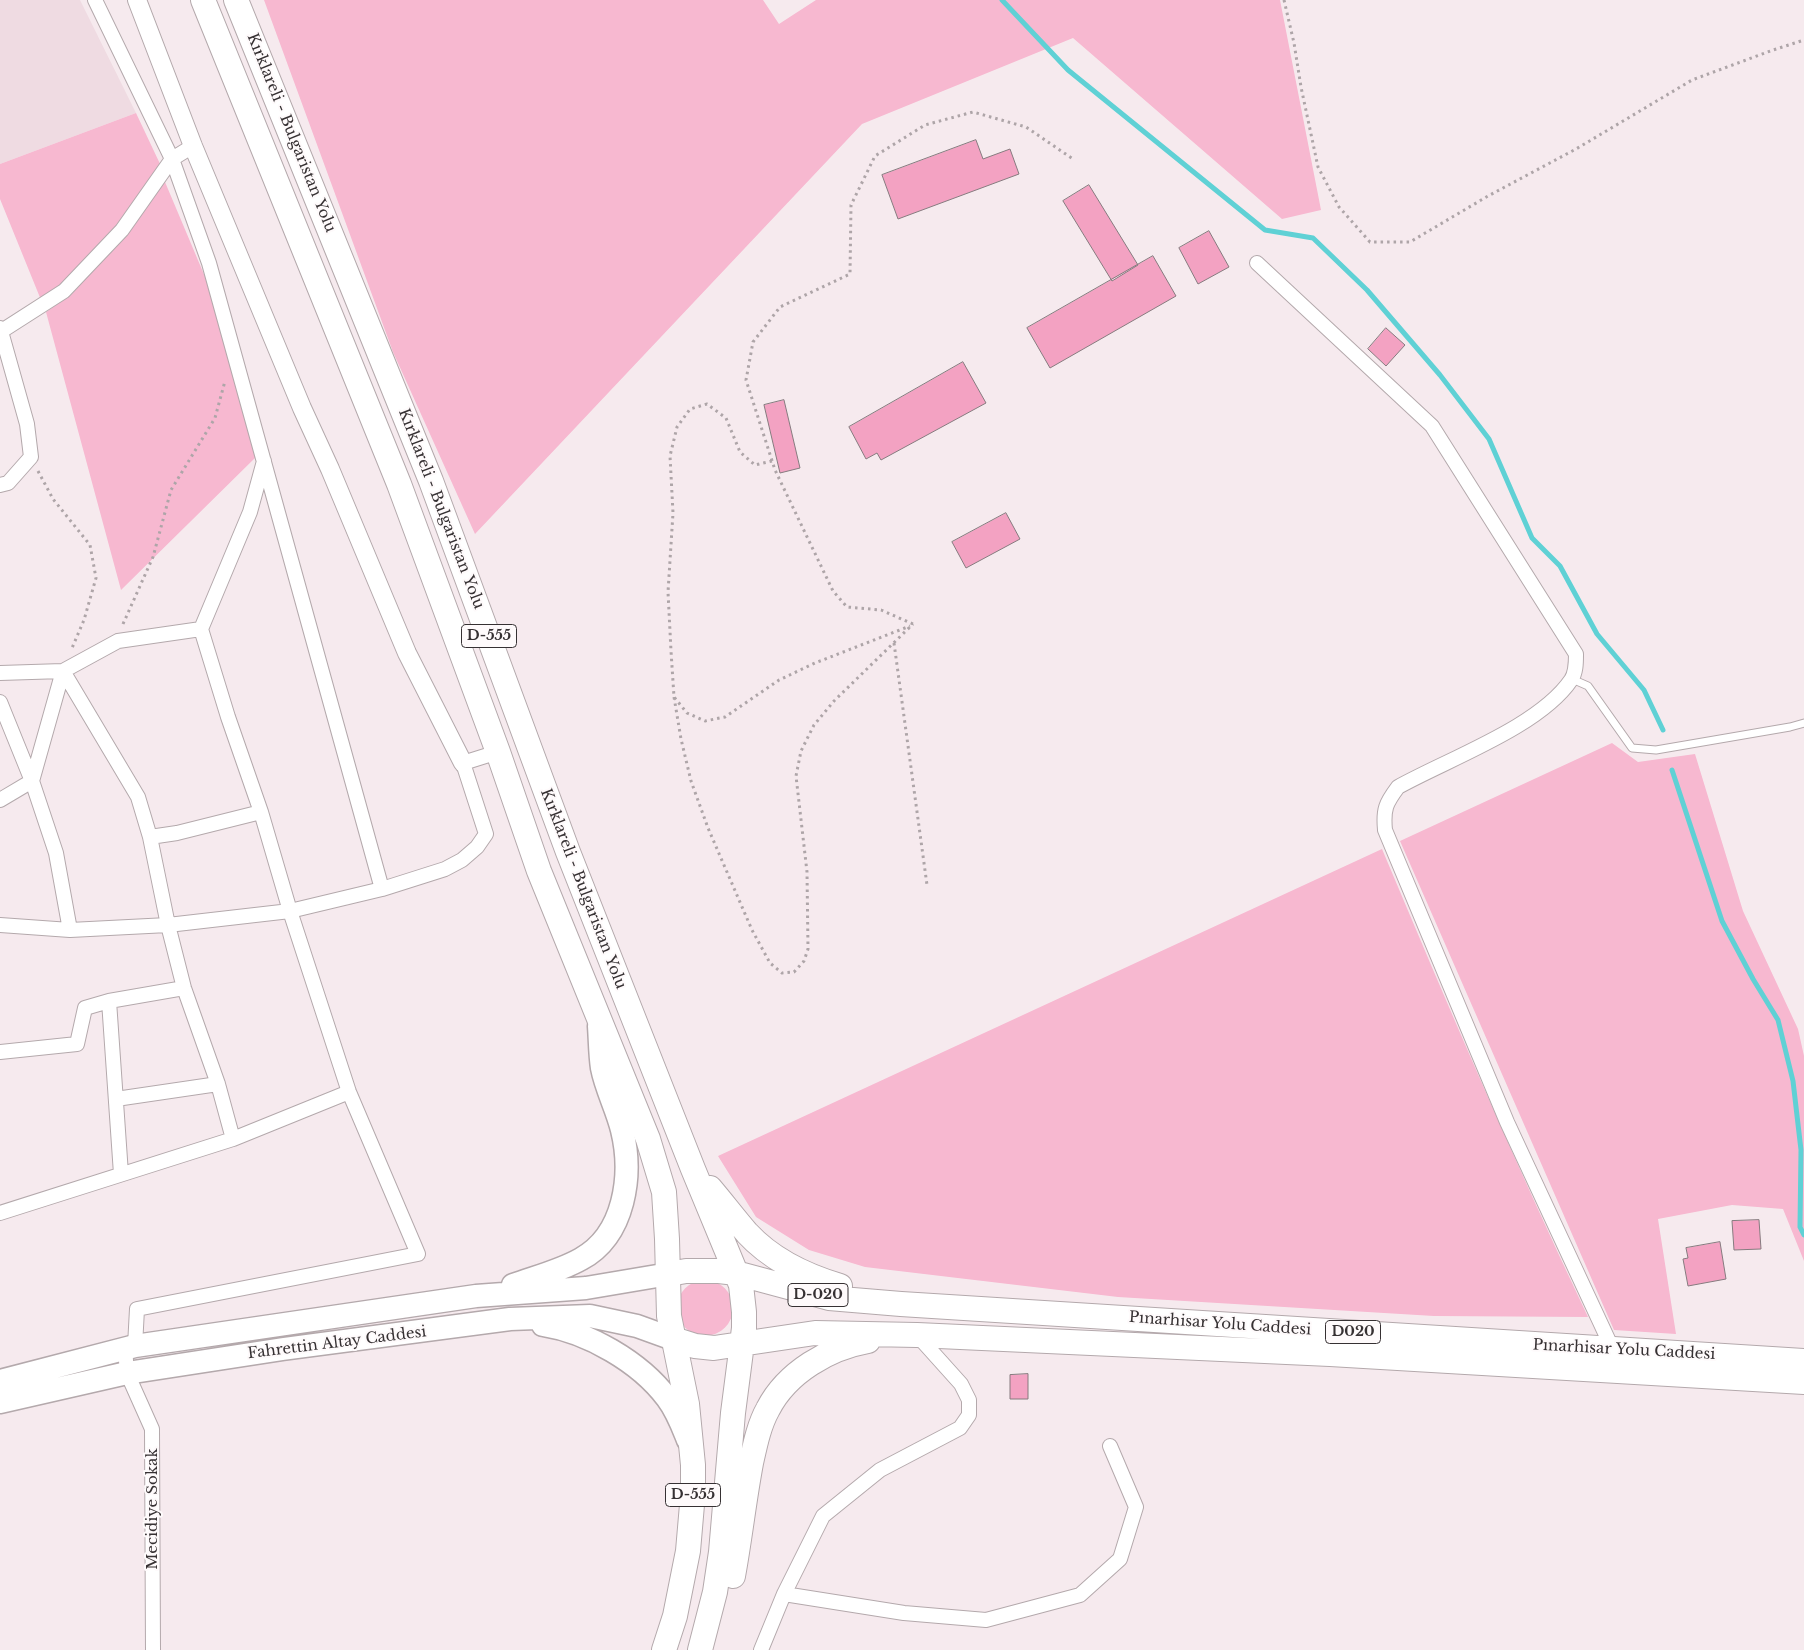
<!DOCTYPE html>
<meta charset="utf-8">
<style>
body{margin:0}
canvas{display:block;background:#f6eaee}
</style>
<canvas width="1804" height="1650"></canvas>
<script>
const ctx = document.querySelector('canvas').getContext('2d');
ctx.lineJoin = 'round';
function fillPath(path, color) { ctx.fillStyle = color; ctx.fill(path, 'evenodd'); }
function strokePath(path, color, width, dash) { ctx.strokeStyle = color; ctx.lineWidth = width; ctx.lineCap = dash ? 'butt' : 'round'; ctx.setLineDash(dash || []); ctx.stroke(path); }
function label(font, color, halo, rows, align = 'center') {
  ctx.font = font + ' "Libre Baskerville",serif'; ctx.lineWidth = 4; ctx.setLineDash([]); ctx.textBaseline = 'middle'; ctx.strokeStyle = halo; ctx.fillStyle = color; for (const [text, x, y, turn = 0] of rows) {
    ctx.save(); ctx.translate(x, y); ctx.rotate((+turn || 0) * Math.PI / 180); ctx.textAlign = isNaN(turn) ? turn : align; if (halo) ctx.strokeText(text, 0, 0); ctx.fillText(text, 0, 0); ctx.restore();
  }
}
fillPath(new Path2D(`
 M0 0H80L136 113 0 164Z`), '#efdbe2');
fillPath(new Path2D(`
 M264 0H763L779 24 816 0H1280L1321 210 1282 219 1073 38 862 124 475 534 393 352Z
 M136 113 161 166 120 225 60 288 41 300 0 199V164Z
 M165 182 211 291 256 457 121 590 46 312 71 295 126 233Z
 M1612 743 1638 762 1695 754 1743 911 1798 1029 1804 1056V1261L1783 1209 1732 1205 1658 1219 1676 1334 1614 1330 1400 841Z
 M1382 849C1448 1006 1515 1163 1588 1317L1434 1316 1118 1297 865 1267 809 1250 756 1217 718 1156Z
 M677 1308a28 28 0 1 1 56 0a28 28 0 1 1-56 0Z`), '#f7b8d0');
strokePath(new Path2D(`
 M1002 0 1068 70 1265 230 1313 238 1367 290 1440 375 1489 439 1532 538 1560 566 1597 634 1644 690 1663 730
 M1672 770 1722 921 1753 979 1778 1020 1793 1081 1801 1150 1800 1227 1804 1235`), '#5fd1d5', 5);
const building = new Path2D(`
 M976 140 983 159 1010 149 1019 174 898 219 882 175Z
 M1089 185 1138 265 1112 281 1063 201Z
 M1209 231 1229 267 1198 284 1179 248Z
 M1153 256 1176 296 1050 368 1027 328Z
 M1386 328 1405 345 1386 366 1368 349Z
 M963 362 986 403 881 460 877 453 866 459 849 427Z
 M784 400 800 468 780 473 764 405Z
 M1006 513 1020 539 966 568 952 542Z
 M1759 1220 1761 1249 1734 1250 1732 1221Z
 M1720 1242 1726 1279 1688 1286 1683 1259 1688 1258 1686 1248Z
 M1028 1374V1399H1010V1375Z`);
fillPath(building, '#f3a2c2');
strokePath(building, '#867b7f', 1);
const service = new Path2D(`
 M1572 679 1588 686 1632 748 1656 750 1790 727 1804 723`);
const minor = new Path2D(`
 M95 0 172 159 209 263 382 889
 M1257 263 1432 426 1576 654C1576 663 1576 673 1571 680 1539 727 1448 759 1398 787 1386 803 1383 809 1385 830L1507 1122 1613 1350
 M0 328 27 424 31 457 8 483 0 485
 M0 332 64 291 122 230 172 159 193 146
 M0 673 63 671 138 797 150 837 168 925 184 988 218 1084 233 1139
 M0 702 32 781 56 853 70 930
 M0 800 32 781 63 671 118 641 201 629 250 512 264 461
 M150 837 177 833 261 812
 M0 925 70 930 168 925 290 911 382 889 445 869 462 860 477 847 486 834 463 763 498 752
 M109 1001 121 1174
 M0 1052 77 1044 85 1008 109 1001 184 988
 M116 1099 218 1084
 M0 1213 233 1139 349 1092
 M135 1346 137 1309 418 1254 349 1092 290 911 261 812 228 717 201 629
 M125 1348 127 1373 152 1429 153 1650
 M784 1594 904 1613 986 1620 1080 1595 1120 1559 1136 1507 1110 1446
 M761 1650 784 1594 823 1516 880 1470 960 1428 969 1415V1400L961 1384 917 1335`);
const tertiary = new Path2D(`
 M137 0 193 146 302 408 330 469 407 653 463 763`);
const primary = new Path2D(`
 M513 1285C535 1277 560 1271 581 1259 625 1235 633 1175 622 1130 617 1109 606 1089 602 1068 600 1055 600 1040 599 1026
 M543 1325C588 1332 640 1362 667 1398 677 1411 682 1425 688 1440
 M0 1381 135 1346 476 1296 586 1288 669 1274
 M0 1402 127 1373 283 1349 510 1319 590 1316 637 1326 673 1339`);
const trunk = new Path2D(`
 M203 0 399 484 498 752 539 871 648 1139 664 1192 667 1239 669 1316 687 1404 693 1465V1493L688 1551 675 1616 664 1650
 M236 0 431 481 568 852 693 1169 741 1285 744 1312V1328L733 1413 721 1552 715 1592 700 1650
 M710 1188C722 1202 734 1218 747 1233 771 1259 806 1276 840 1286
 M669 1274 686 1271H719L736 1273 829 1298 901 1304 1804 1361
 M673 1339 695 1346 714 1348 815 1333 917 1335 1330 1354 1804 1382
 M733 1576C740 1538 744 1500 751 1463 755 1445 759 1425 768 1409 787 1372 829 1348 868 1341`);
strokePath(service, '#b4a9ac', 9);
strokePath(minor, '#b4a9ac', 16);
strokePath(tertiary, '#b4a9ac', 20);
strokePath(primary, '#b4a9ac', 25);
strokePath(trunk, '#b4a9ac', 26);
strokePath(new Path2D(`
 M1284 0 1294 43 1301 87 1318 167 1339 207 1370 242H1410L1488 196 1576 149 1692 80 1773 50 1804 40
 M772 461 755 465 740 452 726 418 707 404 690 409 677 427 670 456 673 513 668 592 671 651 674 697 687 713 705 721 725 717 779 680 815 663 910 626
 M38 471 53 499 90 545 96 578 84 620 72 648
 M123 624 153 557 171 490 215 418 225 381
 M913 624 881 610 847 607 833 591 775 470 746 380 753 342 780 307 850 274 851 205 875 156 925 125 973 112 1026 127 1073 159
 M894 643 927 885
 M674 697 681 739 691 781 708 828 752 930 770 963 782 973 794 972 804 961 808 949 807 872 796 776 801 751 814 725 834 701 913 624`), '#aea5a8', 3, [2.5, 4]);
strokePath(service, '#fff', 7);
strokePath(minor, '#fff', 14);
strokePath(tertiary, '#fff', 18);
strokePath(primary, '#fff', 22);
strokePath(trunk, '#fff', 24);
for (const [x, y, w] of [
 [489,636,55],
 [818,1295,60],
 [1353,1332,55],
 [693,1495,55]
]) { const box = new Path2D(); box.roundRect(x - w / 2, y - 11.5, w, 23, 4); ctx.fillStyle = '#fefafb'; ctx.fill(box); strokePath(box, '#363133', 1); }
label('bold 14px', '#363133', null, [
 ["D-555",489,636],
 ["D-020",818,1295],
 ["D020",1353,1332],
 ["D-555",693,1495]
]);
label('15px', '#363133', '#fefafb', [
 ["Kırklareli - Bulgaristan Yolu",291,133,68],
 ["Kırklareli - Bulgaristan Yolu",441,509,69],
 ["Kırklareli - Bulgaristan Yolu",583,889,69],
 ["Pınarhisar Yolu Caddesi",1220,1324,4],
 ["Fahrettin Altay Caddesi",337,1343,-7],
 ["Pınarhisar Yolu Caddesi",1624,1350,3],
 ["Mecidiye Sokak",153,1509,-90]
]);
</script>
